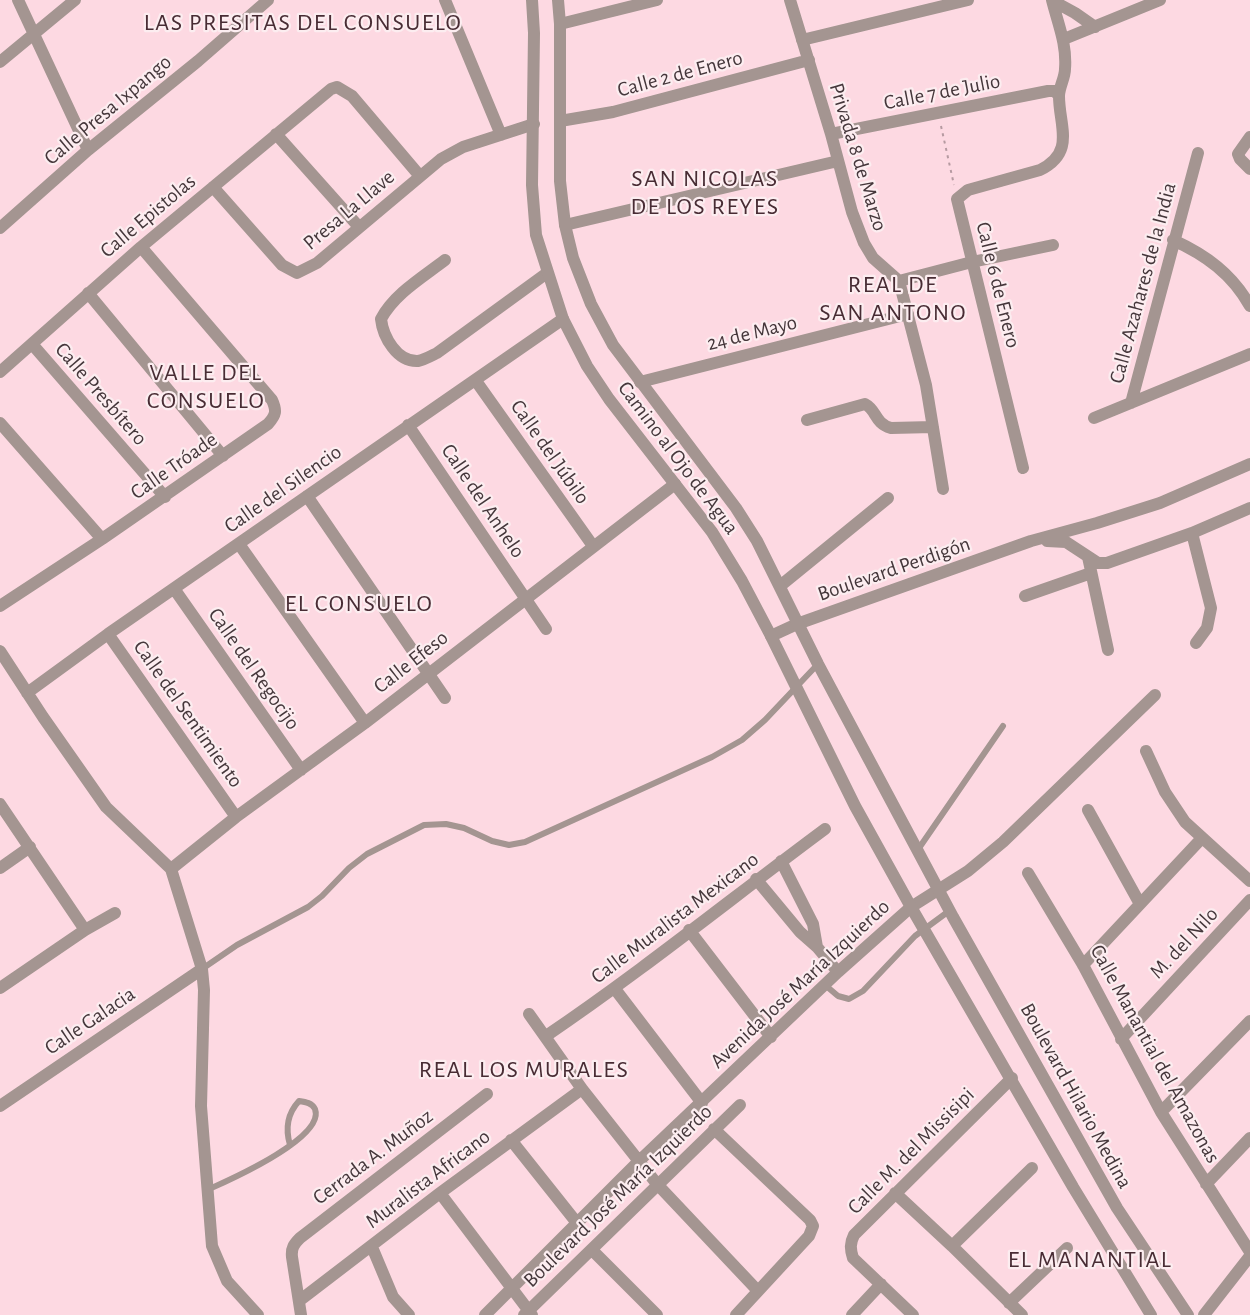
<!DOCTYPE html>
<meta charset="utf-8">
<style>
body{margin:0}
canvas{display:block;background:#fdd9e2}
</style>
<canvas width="1250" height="1315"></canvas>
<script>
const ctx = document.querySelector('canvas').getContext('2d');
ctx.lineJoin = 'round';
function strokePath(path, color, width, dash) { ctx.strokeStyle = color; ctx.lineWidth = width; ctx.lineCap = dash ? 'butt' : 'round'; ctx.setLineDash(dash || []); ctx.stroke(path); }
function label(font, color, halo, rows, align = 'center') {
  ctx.font = font + ' "Alegreya Sans",sans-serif'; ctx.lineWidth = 4.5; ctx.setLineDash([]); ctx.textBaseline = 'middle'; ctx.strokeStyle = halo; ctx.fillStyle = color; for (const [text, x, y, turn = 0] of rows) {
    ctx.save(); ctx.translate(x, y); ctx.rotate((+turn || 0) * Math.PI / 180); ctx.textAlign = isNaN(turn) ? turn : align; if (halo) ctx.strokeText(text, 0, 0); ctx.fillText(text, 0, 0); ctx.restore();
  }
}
strokePath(new Path2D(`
 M941 126 954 185`), '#b69aa1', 2, [3, 4.5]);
strokePath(new Path2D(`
 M917 851 1003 726
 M202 969 237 945 308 907 322 896 349 868 367 854 424 825 446 824 464 828 492 841 509 845 525 842 712 757 742 740 765 720 818 664
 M825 985 838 996 849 999 863 991 915 936 949 911
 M207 1190C227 1181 326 1138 315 1109 312 1103 306 1102 299 1101 287 1114 285 1128 290 1145`), '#a49591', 6);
strokePath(new Path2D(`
 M18 0 88 150
 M445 0 501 135
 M790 0 831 134 852 212 864 243 873 258 899 281 926 385 943 489
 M1053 1 1075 13 1095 27
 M560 24 657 0
 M1064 39 1160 0
 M802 40 968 0
 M0 62 75 0
 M560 121 613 112 809 60
 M276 134 359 227
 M831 134 1048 91H1054L1059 95
 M1250 137 1238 154 1240 159 1250 169
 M213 187 282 265 297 273 317 263 441 159 463 147 534 124
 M565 225 838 161
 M0 228 88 150 198 61 268 0
 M1173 240C1206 255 1232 274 1250 306
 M445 260C423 277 394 294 381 319 383 337 397 362 418 361 424 360 431 356 437 353L547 273
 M899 281 972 262 1053 245
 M88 293 223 456
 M32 344 165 497
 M0 372 141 247 331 89 337 87 352 96 419 175
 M476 381 593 546
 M640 382 908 314
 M1131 403 1198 153
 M1094 418 1250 354
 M807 420 865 404C877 410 874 423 891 428L933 427
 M0 423 102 539
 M408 425 546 629
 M1023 468 957 199 968 190 1040 170C1076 152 1059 126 1059 96 1059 87 1065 78 1065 69 1067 44 1058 24 1052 0
 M307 496 445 698
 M1192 533 1211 608 1207 628 1196 643
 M1047 541 1066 542 1098 563H1107L1192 533 1250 508
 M239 544 365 723
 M1088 557 1108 650
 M780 586 888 498
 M175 590 301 770
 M1025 596 1091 573
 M0 606 102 539 268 424C276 415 277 411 272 400L141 247
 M108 634 236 817
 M771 636 797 624 1031 541 1097 523 1160 503 1250 464
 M0 651 43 717 106 807 171 869 202 969 204 990 201 1106 212 1246 227 1281 258 1315
 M27 693 108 634 563 319
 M1146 751 1165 792 1185 822 1250 881
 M0 804 85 930
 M1088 810 1140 904
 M781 861 813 924 817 947
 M0 868 30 847
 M171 869 236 817 365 723 675 484
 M1028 873 1083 965 1161 1112 1250 1252
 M756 879 800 932 817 947 838 972
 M689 930 771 1037
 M1083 965 1202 838
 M0 988 85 930 115 913
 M615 989 702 1103
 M529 1014 582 1089 657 1184 758 1291
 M546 1036C642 971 732 898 825 829
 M1121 1039 1250 900
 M0 1106 202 969
 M1161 1112 1250 1021
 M714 1129 810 1220 813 1226 809 1236 736 1315
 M511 1140 577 1223
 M1206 1184 1250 1138
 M440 1193 532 1315
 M895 1193 952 1246 1022 1315
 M952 1246 1032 1168
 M372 1247 393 1297 409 1315
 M592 1250 657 1315
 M299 1301 440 1193 582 1089
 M1009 1303 1067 1248
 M301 1315 292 1257C291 1248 294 1244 300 1238L487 1094
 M485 1315 639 1161 838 972 911 907 968 871 1003 842 1155 695
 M524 1315 740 1105
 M852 1315 881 1284
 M913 1315 853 1258C850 1249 850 1243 854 1235L1012 1078
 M1204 1315 1250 1256`), '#a49591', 12);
strokePath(new Path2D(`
 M532 0 534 33 532 185 536 235 563 319 587 366 609 399 712 532 742 581 771 636 855 806 911 907 1073 1187 1151 1315
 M558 0 560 24V181L565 225 573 258 591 304 613 345 736 508 757 541 818 664 953 917 1117 1208 1188 1315`), '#a49591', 12);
label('21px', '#45373b', '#fcedf0', [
 ["Calle 2 de Enero",680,74,-15],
 ["Calle 7 de Julio",942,92,-11],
 ["Calle Presa Ixpango",108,110,-40],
 ["Privada 8 de Marzo",858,157,73],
 ["Presa La Llave",349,210,-40],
 ["Calle Epistolas",148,216,-40],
 ["Calle Azahares de la India",1143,283,-75],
 ["Calle 6 de Enero",998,285,76],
 ["24 de Mayo",752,333,-14],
 ["Calle Presbítero",101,394,49],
 ["Calle del Júbilo",550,452,55],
 ["Camino al Ojo de Agua",678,458,53],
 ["Calle Tróade",174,466,-35],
 ["Calle del Silencio",283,489,-35],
 ["Calle del Anhelo",483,501,56],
 ["Boulevard Perdigón",894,569,-19],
 ["Calle Efeso",411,662,-38],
 ["Calle del Regocijo",254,669,55],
 ["Calle del Sentimiento",188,714,55],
 ["Calle Muralista Mexicano",675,918,-37],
 ["M. del Nilo",1184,943,-47],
 ["Avenida José María Izquierdo",800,984,-43],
 ["Calle Galacia",90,1021,-34],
 ["Calle Manantial del Amazonas",1155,1054,61],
 ["Boulevard Hilario Medina",1076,1096,61],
 ["Calle M. del Missisipi",911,1151,-45],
 ["Cerrada A. Muñoz",373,1157,-37],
 ["Muralista Africano",428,1179,-37],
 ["Boulevard José María Izquierdo",618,1196,-44]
]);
ctx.letterSpacing = '1.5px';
label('24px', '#482c34', '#fcedf0', [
 ["LAS PRESITAS DEL CONSUELO",303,23],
 ["SAN NICOLAS",705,179],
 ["DE LOS REYES",705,207],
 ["REAL DE",893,285],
 ["SAN ANTONO",893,313],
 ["VALLE DEL",206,373],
 ["CONSUELO",206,401],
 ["EL CONSUELO",359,604],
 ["REAL LOS MURALES",524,1070],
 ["EL MANANTIAL",1090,1260]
]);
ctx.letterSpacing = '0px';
</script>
